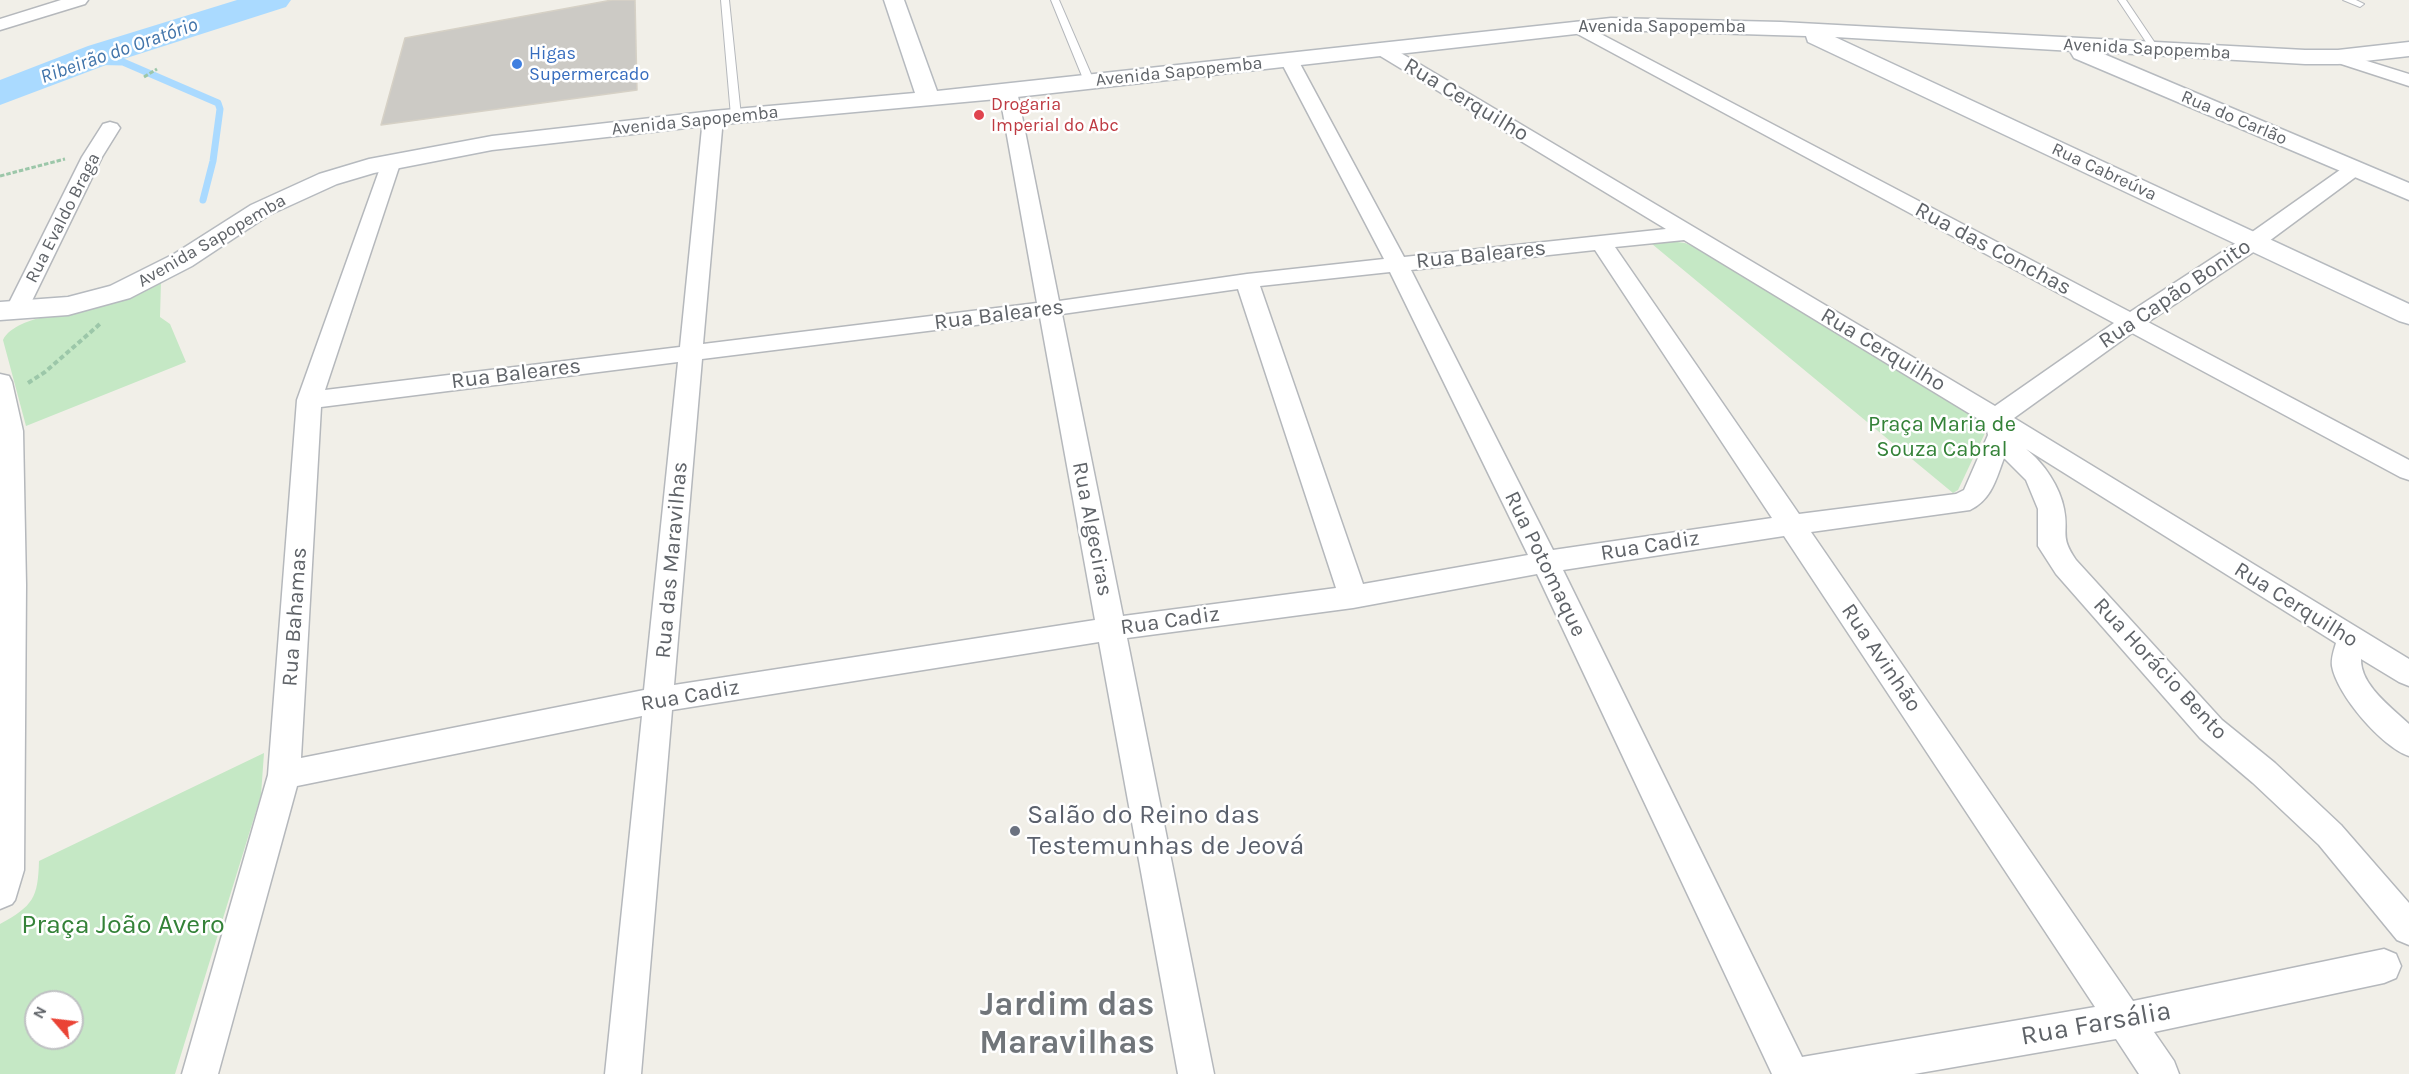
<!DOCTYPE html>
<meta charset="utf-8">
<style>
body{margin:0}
#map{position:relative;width:2409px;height:1074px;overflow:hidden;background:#f1efe8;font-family:Karla,sans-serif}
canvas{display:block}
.north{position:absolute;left:24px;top:990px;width:60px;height:60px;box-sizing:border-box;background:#fff;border:2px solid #bfc1c3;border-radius:50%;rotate:298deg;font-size:16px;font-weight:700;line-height:24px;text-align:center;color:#5f6368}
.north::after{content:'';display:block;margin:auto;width:21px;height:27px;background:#ea4335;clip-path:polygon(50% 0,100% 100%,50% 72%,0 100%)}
</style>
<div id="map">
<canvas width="2409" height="1074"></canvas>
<div class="north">N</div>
</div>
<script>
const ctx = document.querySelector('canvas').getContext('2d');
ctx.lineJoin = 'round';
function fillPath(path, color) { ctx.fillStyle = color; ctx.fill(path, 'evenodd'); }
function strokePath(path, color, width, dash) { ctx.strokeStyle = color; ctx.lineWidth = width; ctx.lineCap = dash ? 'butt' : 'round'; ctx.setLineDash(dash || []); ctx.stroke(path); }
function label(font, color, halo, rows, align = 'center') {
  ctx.font = font + ' Karla,sans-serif'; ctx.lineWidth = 5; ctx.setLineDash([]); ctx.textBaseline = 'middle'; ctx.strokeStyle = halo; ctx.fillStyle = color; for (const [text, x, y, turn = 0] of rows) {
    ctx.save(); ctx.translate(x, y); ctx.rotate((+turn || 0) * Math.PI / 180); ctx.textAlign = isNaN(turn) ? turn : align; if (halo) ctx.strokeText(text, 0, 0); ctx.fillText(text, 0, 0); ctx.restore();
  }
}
fillPath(new Path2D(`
 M1670 241 1685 243 1699 249 1978 418 1985 433 1958 490 1953 493 1652 244Z
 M161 282 160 317 170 324 186 362 26 426 3 340C17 313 82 313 110 304 128 299 144 290 161 282Z
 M264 753 261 795 175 1074H0V924C33 906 38 898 39 861ZM36 1002H72V1038H36Z`), '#c5e8c5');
strokePath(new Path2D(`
 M80 61 123 62 218 103 220 109 213 161 203 200`), '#aadaff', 7);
fillPath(new Path2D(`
 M237 0H291L286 7 114 62 0 105V80L88 46Z`), '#aadaff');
const building = new Path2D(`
 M612 0H635L637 90 381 125 405 38Z`);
fillPath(building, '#cccac5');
strokePath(building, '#d6d1c6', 1.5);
const lane = new Path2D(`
 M721 0H729L741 116 736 119 731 116Z
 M1051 0H1059L1094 81 1092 83 1084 81Z
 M2118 0H2126L2159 49 2158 51H2152Z
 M2343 0H2356L2364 4 2360 7Z`);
const street = new Path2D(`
 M61 0H88L85 4 0 30V19Z
 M1578 22 2130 312 2245 237 2347 165H2361L2364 169 2361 173 2261 247 2148 322 2409 460V480L2400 477 2132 333 2014 418 2409 659V686L2399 682 2361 659C2360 685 2392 708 2409 724V756C2382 747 2337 695 2332 666 2331 658 2334 650 2336 643L2026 449C2044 463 2060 487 2064 509 2069 534 2059 535 2076 560L2222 720 2275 763 2341 825 2409 903V945L2397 940 2319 845 2253 783 2200 738 2056 574 2038 546V509L2026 480 2004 458C1996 479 1992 499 1970 510L1811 532 2133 1001 2384 949 2396 954 2401 966 2396 978 2384 983 2154 1032 2174 1061 2179 1074H2139L2116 1039 1914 1074H1772L1537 574 1353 608 1127 638 1214 1074H1178L1099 642 672 710 641 1074H605L642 716 297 786 218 1074H182L268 775 297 400 384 157H398L401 161 325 390 680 347 703 118 706 114H720L723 118 703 344 1037 303 999 91 1001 87H1015L1017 91 1059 301 1247 274 1384 259 1280 60 1283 56H1295L1298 60 1404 257 1666 229 1377 54 1374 50 1377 46H1389L1995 406 2114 323 1572 31 1569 27 1572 23ZM1684 240 1985 423 1988 435 1964 490 1956 494 1799 514 1615 247ZM1595 250 1772 518 1553 550 1411 270ZM1390 272 1528 555 1363 584 1260 286ZM1238 289 1336 588 1123 616 1062 314ZM1040 317 1095 620 674 685 702 359ZM678 362 644 690 301 758 321 407ZM1784 536 2095 1007 1802 1057 1563 570Z
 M2338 52 2409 74V86L2332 61 2329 57 2332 53Z
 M110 122 117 124 120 128 102 157 28 309 25 314 17 316 9 314 6 309 82 157 103 124Z
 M0 374 9 376 12 382 23 431 26 585 24 870 15 900 12 904 0 909Z`);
const secondary = new Path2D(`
 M884 0H904L937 91 1611 18 1781 22 2305 50H2338L2409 42V56L2338 64H2305L2099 52 2409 183V200L2074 58 2071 53 2073 51 1835 37 2409 304V324L2399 321 1808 42 1806 36 1611 30 1008 98 713 125 492 150 374 173 337 184 269 215 192 266 130 298 68 315 0 320V302L68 297 110 286 174 254 251 205 319 174 369 159 492 136 713 111 915 93Z`);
strokePath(lane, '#b5b8bc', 2);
strokePath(street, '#b5b8bc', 3);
strokePath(secondary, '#b6babf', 3);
strokePath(new Path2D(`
 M144 77 157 69
 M0 176 65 159`), '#9cc7a9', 3, [4.5, 2]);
strokePath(new Path2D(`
 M28 383 45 372 101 323`), '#9cc7a9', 4, [5, 3]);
fillPath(lane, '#fff');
fillPath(street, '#fff');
fillPath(secondary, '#fff');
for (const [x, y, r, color] of [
 [517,64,6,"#3f7fe0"],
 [979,115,6,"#e0444e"],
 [1015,831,6,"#6b7280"]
]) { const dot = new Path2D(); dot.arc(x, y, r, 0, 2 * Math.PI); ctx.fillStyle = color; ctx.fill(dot); strokePath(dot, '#fff', 2); }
label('18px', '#5f6368', '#fff', [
 ["Avenida Sapopemba",1662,27],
 ["Avenida Sapopemba",2147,49,3],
 ["Avenida Sapopemba",1179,72,-6],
 ["Rua do Carlão",2234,118,23],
 ["Avenida Sapopemba",695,121,-6],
 ["Rua Cabreúva",2104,172,25],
 ["Rua Evaldo Braga",63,218,-63],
 ["Avenida Sapopemba",212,241,-30]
]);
label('18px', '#366cbe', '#fff', [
 ["Higas",529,54],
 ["Supermercado",529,75]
], 'left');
label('18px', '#be3a42', '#fff', [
 ["Drogaria",991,105],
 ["Imperial do Abc",991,126]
], 'left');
label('italic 20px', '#4174aa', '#fff', [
 ["Ribeirão do Oratório",119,51,-19]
]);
label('22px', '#5f6368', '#fff', [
 ["Rua Cerquilho",1466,100,31],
 ["Rua das Conchas",1993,249,28],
 ["Rua Baleares",1481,255,-6],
 ["Rua Capão Bonito",2175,294,-34],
 ["Rua Baleares",999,315,-7],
 ["Rua Cerquilho",1883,350,31],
 ["Rua Baleares",516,374,-7],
 ["Rua Algeciras",1092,529,79],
 ["Rua Cadiz",1650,546,-9],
 ["Rua das Maravilhas",672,560,-85],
 ["Rua Potomaque",1545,564,64],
 ["Rua Cerquilho",2296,605,32],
 ["Rua Bahamas",295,617,-86],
 ["Rua Cadiz",1170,621,-8],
 ["Rua Avinhão",1881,658,56],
 ["Rua Horácio Bento",2160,669,47],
 ["Rua Cadiz",690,696,-10]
]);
label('22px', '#348238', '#fff', [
 ["Praça Maria de",1942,425],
 ["Souza Cabral",1942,450]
]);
label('27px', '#5b616d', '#fff', [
 ["Salão do Reino das",1027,815],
 ["Testemunhas de Jeová",1027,846]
], 'left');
label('27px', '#348238', '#fff', [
 ["Praça João Avero",123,925]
]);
label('27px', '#5f6368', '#fff', [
 ["Rua Farsália",2096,1024,-10]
]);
label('bold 33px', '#70757a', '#fff', [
 ["Jardim das",1067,1006],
 ["Maravilhas",1067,1044]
]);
</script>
